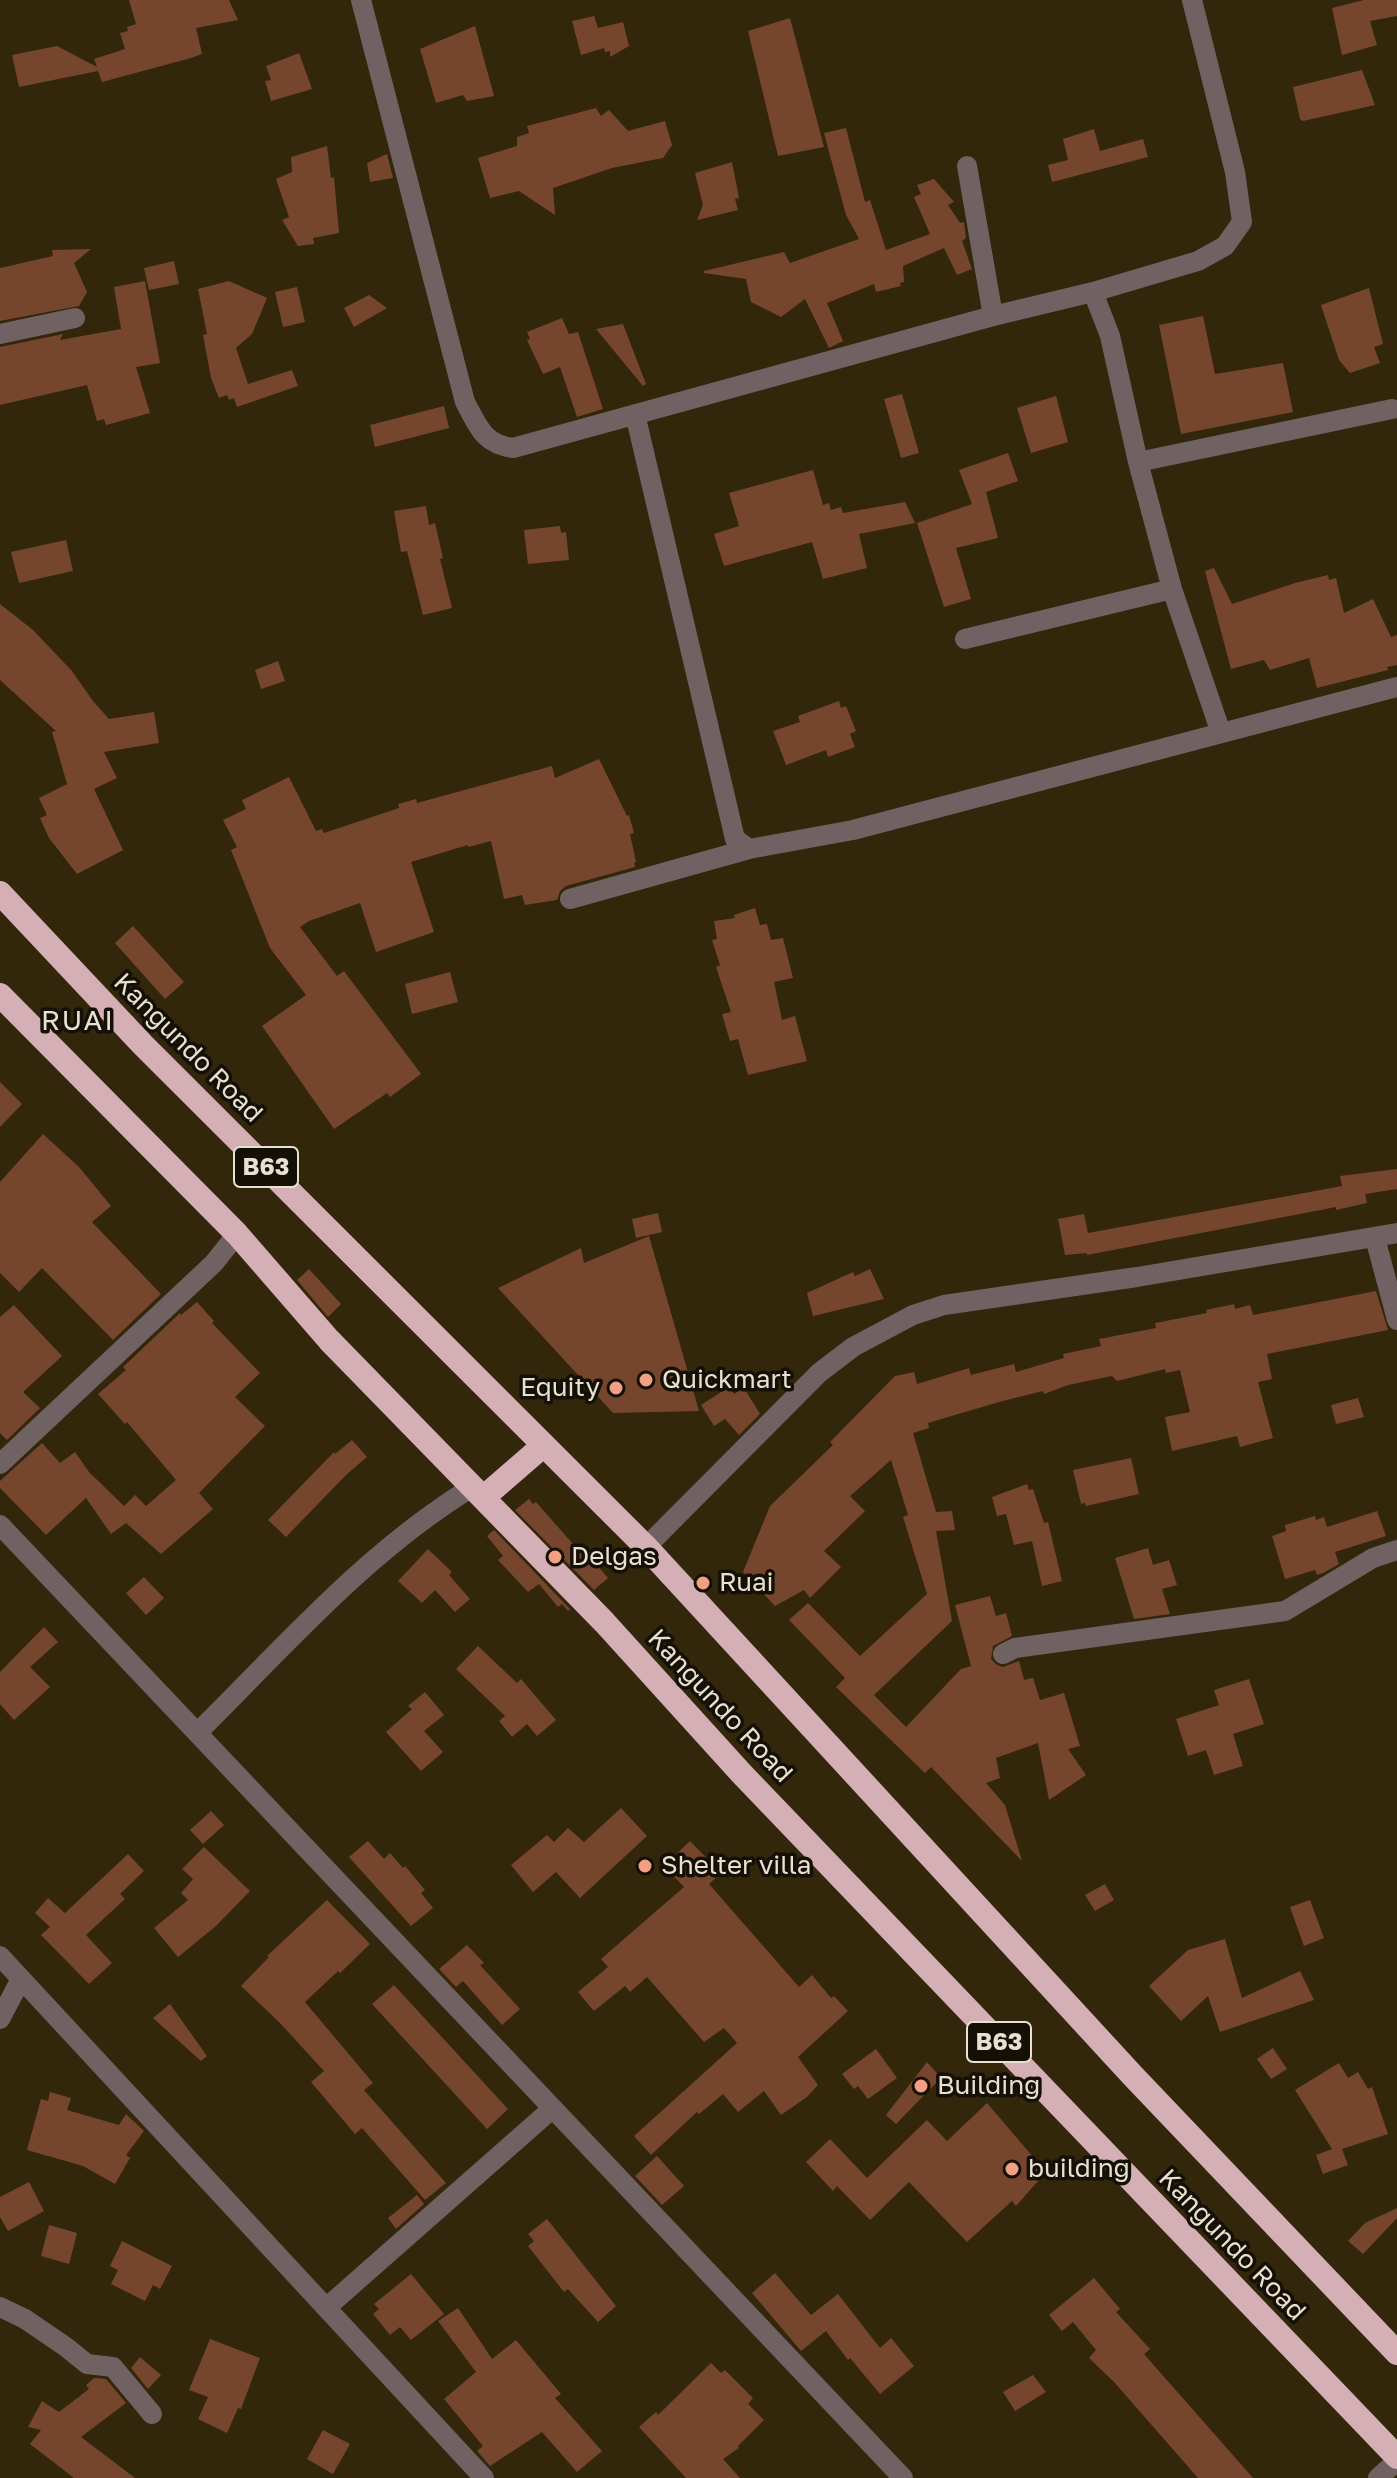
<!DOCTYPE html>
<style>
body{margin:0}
canvas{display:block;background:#32260b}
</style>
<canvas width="1397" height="2478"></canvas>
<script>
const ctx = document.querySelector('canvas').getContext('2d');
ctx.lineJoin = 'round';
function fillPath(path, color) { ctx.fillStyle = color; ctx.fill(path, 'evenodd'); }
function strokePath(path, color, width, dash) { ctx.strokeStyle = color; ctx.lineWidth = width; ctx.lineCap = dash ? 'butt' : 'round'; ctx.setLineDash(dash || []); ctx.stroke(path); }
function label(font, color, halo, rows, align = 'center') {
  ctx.font = font + ' "Golos Text",sans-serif'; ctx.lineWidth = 7; ctx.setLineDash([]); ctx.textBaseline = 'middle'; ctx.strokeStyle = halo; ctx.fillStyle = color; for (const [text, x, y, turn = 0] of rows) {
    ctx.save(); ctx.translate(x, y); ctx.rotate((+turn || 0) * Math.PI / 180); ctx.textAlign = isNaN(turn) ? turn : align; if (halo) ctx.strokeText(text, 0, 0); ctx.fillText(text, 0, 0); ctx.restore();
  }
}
fillPath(new Path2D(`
 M129 0H229L238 20 196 28 202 54 191 58 102 82 98 71 19 87 12 55 57 46 97 67 94 59 125 49 120 33 128 31 127 27 136 24Z
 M1364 0H1397V16L1370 21 1377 45 1342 55 1332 8Z
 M594 16 598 28 623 22 629 46 610 57V51L605 52 604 48 581 55 572 21Z
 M790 18 824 147 778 156 748 31Z
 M475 26 494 96 467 101 463 95 436 103 420 49Z
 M299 53 312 89 271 101 265 81 271 80 266 66Z
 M1362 70 1375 105 1303 121 1300 119 1293 87Z
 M596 108 601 116 609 110 628 131 665 121 672 145 663 158 612 168 553 188 555 215 519 191 490 198 478 158 517 146V137L529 133 527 126Z
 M846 128 865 202 870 200 886 250 930 234 914 197 921 194 917 185 934 179 954 202 948 205 960 223 964 222 966 238 962 241 972 269 957 275 944 248 903 266 904 282 900 283 901 286 876 292 874 284 827 303 843 341 829 348 805 299 781 317 751 302 746 279 704 273V271L784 252 790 263 859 239 846 215 824 133Z
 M1094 129 1100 151 1143 139 1148 157 1052 182 1048 165 1068 160 1063 139Z
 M327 146 331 178 334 177 339 233 313 238 314 244 298 246 282 220 289 217 276 179 292 172 291 157Z
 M387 154 393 178 370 182 367 163Z
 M732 162 739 198 735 199 738 210 697 220 703 205 695 173Z
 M91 249 74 263 87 292 79 306 0 321V268L53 256 52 250Z
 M174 261 179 284 149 290 144 268Z
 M145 281 160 363 136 367 150 413 106 425 104 419 97 421 87 385 0 405V347L63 334 60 340 121 329 114 287Z
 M229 281 267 298 252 334 236 348 248 384 292 370 298 386 237 407 234 398 229 400 227 395 219 398 211 378 203 335 207 334 198 289Z
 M297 287 305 322 283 327 275 292Z
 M1369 288 1383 344 1374 347 1380 363 1350 373 1339 360 1321 305Z
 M369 295 387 308 354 327 344 308Z
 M1203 316 1215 374 1283 363 1293 412 1181 434 1159 325Z
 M562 318 569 334 578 332 603 409 577 417 560 367 543 374 527 340 530 339 527 332Z
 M623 324 646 384 643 386 596 329Z
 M902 394 919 453 901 458 884 399Z
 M1056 396 1068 442 1031 453 1017 408Z
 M444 406 449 428 375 447 370 425Z
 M1008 453 1018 481 986 492 998 538 956 548 971 599 944 607 917 523 972 504 959 470Z
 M813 470 823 505 829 503 831 510 841 507 843 513 905 502 915 523 859 534 867 568 823 579 812 542 724 566 714 534 739 526 729 493Z
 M426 506 429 525 435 523 443 558 440 559 452 608 423 615 407 551 401 552 394 511Z
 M560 526 561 533 566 532 569 560 528 564 524 530Z
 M66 540 73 571 19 583 11 552Z
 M1214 568 1232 604 1295 583 1328 575 1329 580 1336 578 1344 613 1373 599 1391 637 1397 635V665L1387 667 1388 670 1317 688 1309 658 1270 670 1264 660 1231 669 1205 571Z
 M0 604 33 630 72 671 93 701 109 719 154 712 159 743 104 752 117 778 94 789 123 850 77 874 49 838 40 818 47 815 39 798 67 784 52 732 56 731 0 680Z
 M278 661 285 681 261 689 255 670Z
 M839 701 841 708 846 706 856 731 850 734 855 747 828 757 826 750 786 765 773 731 800 722 798 716Z
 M599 759 627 816 629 815 634 833 630 834 636 862 634 863 635 867 566 886 560 891 557 900 525 905 522 895 504 899 491 841 468 847V845L411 862 434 932 376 952 360 903 309 921 300 927 337 976 344 971 421 1074 390 1097 387 1093 334 1129 262 1026 306 995 270 948 231 850 237 847 223 820 246 809 242 800 289 777 316 831 322 829 324 833 399 808 398 804 416 799 417 803 552 766 555 778Z
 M755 908 760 925 767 924 771 940 783 938 793 978 774 982 782 1020 795 1016 807 1061 748 1075 738 1039 730 1041 722 1014 731 1012 716 967 720 965 712 940 717 939 714 921 735 918 734 915Z
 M133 926 184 982 165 999 115 943Z
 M450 972 458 1002 412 1014 405 984Z
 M0 1082 22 1104 0 1127Z
 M43 1134 79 1167 111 1206 92 1222 161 1294 113 1340 42 1268 19 1292 0 1273V1182Z
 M1397 1169V1189L1365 1194 1367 1203 1336 1210V1207L1087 1255V1253L1065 1255 1058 1219 1084 1214 1088 1233 1342 1186 1340 1176Z
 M658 1213 662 1232 636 1238 632 1219Z
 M649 1236 699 1411 613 1413 498 1288 581 1248 584 1263Z
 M309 1269 341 1304 328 1317 297 1280Z
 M870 1269 884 1299 813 1316 807 1293 853 1272 855 1276Z
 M1376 1291 1388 1330 1267 1354 1272 1379 1258 1382 1273 1438 1240 1447 1237 1436 1172 1451 1165 1417 1190 1412 1180 1370 1166 1373 1165 1369 1117 1381 1112 1376 1068 1385 1044 1394 1043 1391 999 1402 928 1423 929 1428 913 1433 936 1512 952 1511 955 1530 936 1531 952 1621 874 1695 906 1727 961 1669 971 1666 955 1605 990 1596 996 1616 1006 1613 1012 1636 993 1646 991 1659 997 1665 1003 1667 1019 1661 1024 1680 1033 1678 1040 1700 1064 1693 1080 1746 1068 1749 1086 1775 1049 1800 1038 1743 996 1758 1000 1778 986 1783 1005 1805 1022 1861 931 1767 925 1773 836 1687 845 1678 789 1620 808 1603 860 1656 927 1594 903 1517 908 1515 891 1460 850 1496 865 1511 824 1551 841 1567 810 1598 804 1590 775 1606 743 1572 770 1506 833 1445 830 1442 895 1376 914 1372 917 1384 969 1368 971 1375 1014 1364 1016 1372 1064 1358 1063 1354 1101 1346 1099 1339 1156 1328 1155 1323 1207 1313 1206 1310 1234 1304 1235 1309 1250 1305 1253 1315Z
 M197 1302 214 1321 212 1323 260 1373 235 1397 265 1426 199 1493 213 1509 161 1554 126 1523 111 1534 86 1498 46 1535 0 1488V1481L42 1443 60 1463 75 1452 89 1472 124 1506 135 1495 146 1506 176 1480 127 1422 125 1424 98 1394 126 1370 123 1367 180 1313 181 1315Z
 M14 1305 62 1356 23 1392 40 1408 7 1440 0 1433V1317Z
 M729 1387 734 1394 744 1388 760 1414 739 1435 725 1419 714 1426 701 1405Z
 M1358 1398 1364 1417 1336 1424 1331 1405Z
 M352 1440 367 1457 347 1474 286 1537 268 1520 334 1452 335 1454Z
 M1131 1458 1139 1494 1086 1506 1085 1503 1081 1504 1073 1470Z
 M1027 1484 1029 1490 1033 1489 1044 1523 1048 1522 1062 1581 1042 1586 1032 1541 1014 1545 1006 1514 997 1516 992 1497Z
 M529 1499 533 1504 536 1502 588 1561 591 1558 608 1578 594 1590 515 1510Z
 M1377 1511 1386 1536 1335 1552 1339 1564 1323 1573 1317 1575 1315 1570 1285 1579 1272 1536 1286 1531 1285 1525 1315 1516 1316 1520 1324 1517 1327 1527Z
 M494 1530 570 1609 568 1611 562 1604 558 1607 539 1584 528 1592 498 1560 503 1556 487 1536Z
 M1148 1548 1153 1565 1169 1560 1177 1585 1162 1589 1170 1614 1134 1619 1115 1558Z
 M428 1549 452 1572 449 1575 470 1599 455 1612 435 1590 422 1603 398 1581Z
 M144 1577 164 1598 146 1615 126 1593Z
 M44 1627 58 1642 30 1667 50 1687 14 1720 0 1704V1672Z
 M478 1646 517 1683 521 1679 556 1720 537 1736 527 1724 512 1737 499 1721 505 1716 456 1669Z
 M1249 1679 1264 1724 1233 1734 1243 1766 1214 1775 1206 1750 1188 1756 1176 1719 1219 1705 1214 1690Z
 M425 1692 444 1715 424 1731 443 1752 421 1771 386 1732 412 1709 408 1706Z
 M621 1808 647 1836 580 1898 556 1872 533 1892 511 1865 547 1835 554 1842 568 1828 584 1842Z
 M211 1811 224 1825 203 1844 190 1830Z
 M368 1841 384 1859 390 1853 403 1868 405 1866 425 1890 421 1893 433 1908 411 1926 349 1857Z
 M690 1841 721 1873 709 1884 799 1987 812 1975 831 1998 834 1996 848 2011 798 2057 818 2085 807 2097 781 2115 764 2091 738 2112 723 2094 699 2114 697 2112 651 2155 634 2136 737 2043 724 2028 704 2042 647 1977 630 1992 625 1986 594 2011 578 1992 608 1967 601 1959 684 1887 664 1866Z
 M204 1847 250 1891 216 1926 178 1957 154 1928 188 1900 181 1893 193 1879 182 1869Z
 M128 1854 144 1871 120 1894 125 1899 86 1935 112 1963 89 1984 41 1935 50 1927 35 1913 48 1898 65 1913Z
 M1105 1884 1114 1900 1095 1911 1085 1895Z
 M327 1900 370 1944 340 1973 338 1971 305 2002 373 2083 364 2090 446 2183 425 2200 362 2128 355 2134 311 2082 324 2071 279 2022 241 1986 269 1957 267 1956Z
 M1310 1900 1324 1938 1304 1946 1290 1907Z
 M1225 1939 1242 1998 1300 1971 1314 2000 1220 2032 1208 1996 1181 2021 1149 1986 1188 1950Z
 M467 1945 484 1963 480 1965 520 2009 502 2025 463 1981 456 1987 439 1969Z
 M394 1985 508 2109 487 2129 372 2004Z
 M170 2004 207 2056 201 2061 153 2018Z
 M1273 2048 1287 2069 1271 2079 1257 2059Z
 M876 2049 897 2078 868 2099 858 2086 854 2089 842 2074Z
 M927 2062 941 2078 896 2124 886 2115Z
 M1339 2063 1348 2078 1358 2072 1368 2089 1372 2087 1388 2134 1342 2149 1348 2165 1323 2174 1316 2155 1332 2149 1295 2090Z
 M50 2092 71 2098 67 2110 119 2125 126 2114 144 2131 126 2155 130 2158 115 2184 83 2166 27 2150 41 2099 48 2101Z
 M987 2103 1046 2172 1016 2206 1012 2201 967 2242 909 2182 870 2220 837 2186 833 2191 806 2162 830 2139 867 2178 927 2120 947 2141Z
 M657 2156 684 2186 662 2205 635 2176Z
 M29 2182 44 2211 8 2231 0 2217V2197Z
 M417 2195 424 2204 396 2229 388 2218Z
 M1397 2208V2218L1363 2254 1348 2241 1365 2223Z
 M547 2219 616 2306 598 2322 568 2289 564 2292 528 2246 534 2241 528 2234Z
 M49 2225 77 2233 69 2264 41 2256Z
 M122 2241 172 2266 160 2289 153 2285 145 2301 111 2284 118 2270 110 2266Z
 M775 2273 811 2315 838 2294 880 2348 891 2338 914 2366 880 2394 850 2358 848 2360 826 2331 801 2351 752 2293Z
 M411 2274 444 2314 411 2340 400 2327 390 2335 373 2314 379 2309 374 2304Z
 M1094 2278 1120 2309 1116 2312 1150 2349 1144 2354 1253 2478H1198L1114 2382 1089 2358 1096 2350 1073 2322 1062 2331 1049 2315Z
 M458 2308 492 2359 516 2340 561 2394 555 2398 602 2451 577 2472 542 2432 490 2466 477 2451 483 2446 444 2399 476 2372 438 2321Z
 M210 2339 260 2358 241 2409 238 2408 227 2433 198 2419 208 2397 189 2390Z
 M140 2357 161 2375 148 2389 131 2368Z
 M711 2363 721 2373 725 2370 753 2398 748 2404 764 2420 738 2446 739 2448 723 2459 740 2478H686L639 2427 656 2412 658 2415Z
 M1033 2375 1046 2392 1015 2411 1003 2392Z
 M94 2378 106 2379 126 2403 81 2437 135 2478H74L30 2444 41 2430 28 2427 42 2401 59 2412 89 2389 86 2385Z
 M323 2430 350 2444 333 2474 307 2459Z`), '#76452e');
strokePath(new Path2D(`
 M361 0 465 402C478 426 483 444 513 448L993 316 1093 292 1110 336 1138 462 1172 589 1221 733
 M967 166 993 316
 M1093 292 1198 261 1225 246 1242 222 1235 172 1192 0
 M0 334 75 318
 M635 414 735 839 749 849 853 830 1397 687
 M1138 462 1392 409
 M965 639 1172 589
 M570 899 749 849
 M1375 1238 1397 1320
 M0 1464 214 1263 237 1234
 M0 1525 903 2478
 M646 1547 819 1373 853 1347 913 1315 944 1305 1137 1277 1397 1233
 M1003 1654 1015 1648 1285 1611 1373 1558 1397 1550
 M197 1733C285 1646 367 1551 474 1486
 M0 1956 484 2478
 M0 2019 21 1979
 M0 2307 25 2319 66 2347 87 2364 113 2367 152 2414
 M326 2308 553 2108
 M1378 2478 1397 2461`), '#706163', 20);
strokePath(new Path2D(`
 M0 893 143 1045 646 1547 1133 2076 1397 2353
 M0 995 237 1234 329 1340 605 1623 741 1773 1397 2457
 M484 1497 544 1445`), '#d5afb6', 24);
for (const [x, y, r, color] of [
 [646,1380,8,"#f39f84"],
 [616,1388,8,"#f39f84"],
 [555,1557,8,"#f39f84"],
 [703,1583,8,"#f39f84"],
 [645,1866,8,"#f39f84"],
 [921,2086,8,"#f39f84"],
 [1012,2169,8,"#f39f84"]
]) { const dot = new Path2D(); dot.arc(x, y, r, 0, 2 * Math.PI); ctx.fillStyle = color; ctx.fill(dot); strokePath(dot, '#151005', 3); }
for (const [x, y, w] of [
 [266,1167,64],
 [999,2042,64]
]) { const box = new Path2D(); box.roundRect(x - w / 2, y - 20, w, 40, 6); ctx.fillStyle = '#151005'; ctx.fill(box); strokePath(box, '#e8e1d1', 2); }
label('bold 24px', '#e8e1d1', null, [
 ["B63",266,1167],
 ["B63",999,2042]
]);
label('26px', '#e8e1d1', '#151005', [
 ["Kangundo Road",188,1048,45],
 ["Kangundo Road",720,1706,47],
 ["Kangundo Road",1232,2245,46]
]);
label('26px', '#e8e1d1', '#151005', [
 ["Quickmart",662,1380],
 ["Equity",600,1388,"right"],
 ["Delgas",571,1557],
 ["Ruai",719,1583],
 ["Shelter villa",661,1866],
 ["Building",937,2086],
 ["building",1028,2169]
], 'left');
ctx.letterSpacing = '2px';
label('28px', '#e8e1d1', '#151005', [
 ["RUAI",78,1021]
]);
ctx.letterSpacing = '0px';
</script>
